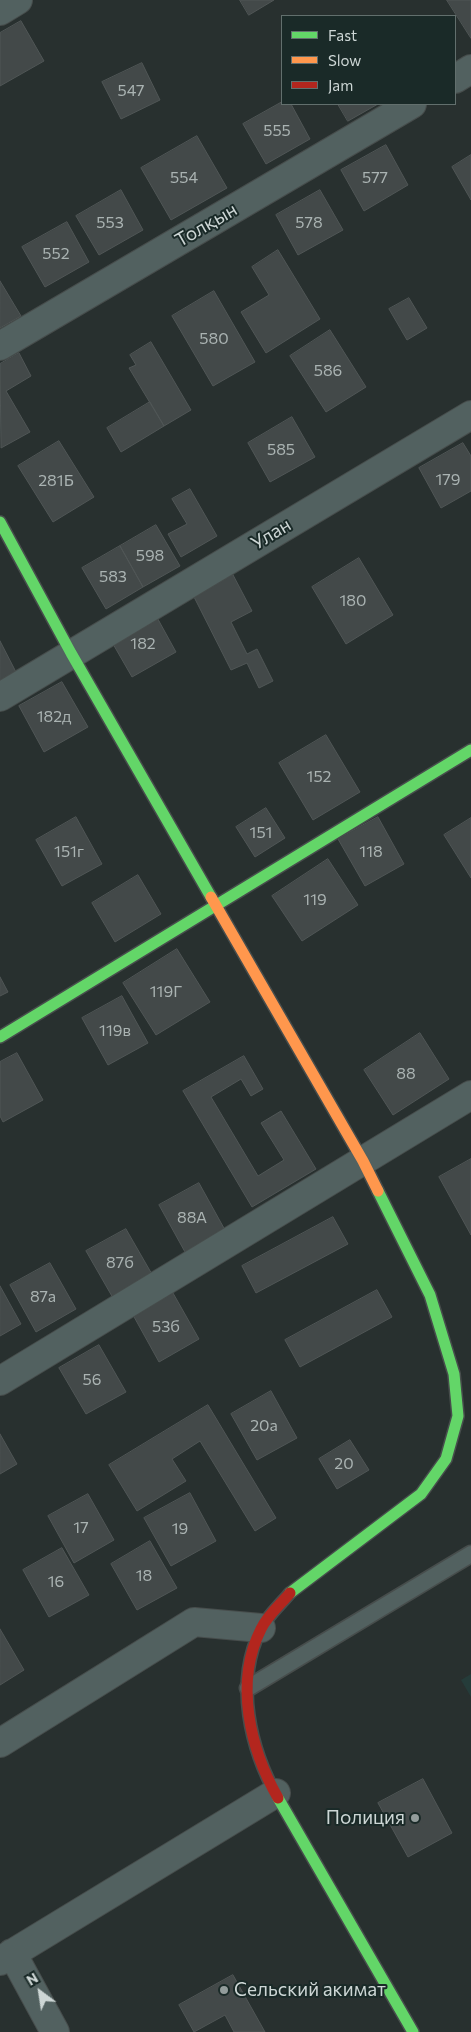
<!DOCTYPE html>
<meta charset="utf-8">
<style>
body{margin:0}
#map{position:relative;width:471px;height:2032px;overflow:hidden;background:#28302f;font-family:Commissioner,sans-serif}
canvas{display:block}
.legend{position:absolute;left:281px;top:15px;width:175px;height:90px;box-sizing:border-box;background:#1a2a28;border:1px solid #626f6d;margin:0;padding:6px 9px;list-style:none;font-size:15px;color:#cdd6d5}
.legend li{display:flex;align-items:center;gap:10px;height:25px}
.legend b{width:25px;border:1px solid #626f6d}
.north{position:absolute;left:15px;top:1967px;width:50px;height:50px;-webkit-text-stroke:4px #1a2a28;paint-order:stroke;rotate:329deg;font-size:14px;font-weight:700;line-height:20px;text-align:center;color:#cdd6d5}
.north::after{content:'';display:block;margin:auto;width:18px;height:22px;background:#cdd6d5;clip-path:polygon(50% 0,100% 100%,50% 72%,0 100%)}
</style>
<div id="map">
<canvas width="471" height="2032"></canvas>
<ul class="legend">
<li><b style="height:6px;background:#63d668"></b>Fast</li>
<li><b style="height:6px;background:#ff974d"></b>Slow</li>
<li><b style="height:6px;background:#b3261e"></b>Jam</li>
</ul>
<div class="north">N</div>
</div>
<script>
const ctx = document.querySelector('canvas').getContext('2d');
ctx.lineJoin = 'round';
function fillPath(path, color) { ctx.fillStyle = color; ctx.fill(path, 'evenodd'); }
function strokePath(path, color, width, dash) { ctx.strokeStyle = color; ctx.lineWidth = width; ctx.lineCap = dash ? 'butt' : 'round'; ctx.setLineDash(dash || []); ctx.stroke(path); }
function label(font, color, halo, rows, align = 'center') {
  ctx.font = font + ' Commissioner,sans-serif'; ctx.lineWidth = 4; ctx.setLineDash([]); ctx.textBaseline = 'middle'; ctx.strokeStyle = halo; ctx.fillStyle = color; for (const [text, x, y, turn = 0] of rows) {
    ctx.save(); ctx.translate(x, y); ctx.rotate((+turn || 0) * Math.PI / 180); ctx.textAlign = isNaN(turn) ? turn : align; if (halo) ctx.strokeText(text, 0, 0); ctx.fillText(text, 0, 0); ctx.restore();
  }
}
fillPath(new Path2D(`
 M471 1674V1697L461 1680Z`), '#253c3a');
const building = new Path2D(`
 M240 0H274L249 15Z
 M447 0H471V38Z
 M21 21 44 61 0 86V33Z
 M142 63 160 100 121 119 102 82Z
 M282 102 291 104 310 139 266 164 243 124Z
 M338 104H378L348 121Z
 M197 136 227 188 171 220 141 168Z
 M386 145 408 185 364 211 341 170Z
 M471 155V200L452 167Z
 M121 190 143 230 99 255 76 216Z
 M320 190 343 230 298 255 276 215Z
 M67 222 89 262 45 287 22 247Z
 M278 250 320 319 266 353 241 312 269 295 252 267Z
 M0 281 21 316 0 328Z
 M214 291 255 362 213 386 172 316Z
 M409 298 427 328 407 340 389 309Z
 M330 330 366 387 326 412 290 356Z
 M151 342 191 410 164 426 129 368 136 365 130 355Z
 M19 353 31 376 6 391 30 432 1 448 0 364Z
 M150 402 164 426 121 452 107 428Z
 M292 417 315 457 270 482 248 443Z
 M59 441 94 497 53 522 18 466Z
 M463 443 471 456V491L441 508 419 468Z
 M190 489 217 536 181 557 168 534 187 524 172 499Z
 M156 525 180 566 143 587 120 546Z
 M120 546 143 587 106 609 82 568Z
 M359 558 393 615 346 644 312 587Z
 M232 573 252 611 231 622 247 654 257 649 273 681 259 688 247 663 231 670 192 593Z
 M154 612 176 652 132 677 109 637Z
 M0 641 17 674 0 683Z
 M62 682 88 727 44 752 19 706Z
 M326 735 360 792 313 820 279 763Z
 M266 808 285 838 255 857 236 827Z
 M76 817 102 864 62 886 36 840Z
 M378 817 404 864 365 886 338 839Z
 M471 818V878L444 835Z
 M328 859 358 905 302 941 272 896Z
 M138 875 161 914 115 942 92 903Z
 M177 949 210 1002 156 1035 123 983Z
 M0 977 8 992 0 996Z
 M122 996 148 1043 108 1065 82 1018Z
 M420 1033 449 1079 393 1115 364 1070Z
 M17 1053 43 1100 3 1122 0 1116V1062Z
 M244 1056 263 1089 251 1096 241 1079 211 1097 258 1176 284 1160 261 1123 281 1111 316 1169 252 1207 183 1091Z
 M471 1159V1235L439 1177Z
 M199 1183 225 1230 185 1252 159 1205Z
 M333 1217 348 1244 256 1293 242 1266Z
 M126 1229 153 1276 113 1298 86 1251Z
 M50 1263 76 1309 36 1332 10 1285Z
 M0 1286 21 1324 0 1336Z
 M377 1290 392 1317 300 1367 285 1340Z
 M173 1293 199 1339 159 1362 133 1315Z
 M99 1345 126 1392 86 1414 59 1368Z
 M271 1391 297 1438 257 1460 231 1414Z
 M208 1405 276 1518 255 1531 200 1441 172 1459 186 1481 137 1511 109 1465Z
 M0 1434 17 1464 0 1474Z
 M350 1440 369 1470 337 1489 319 1459Z
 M190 1493 216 1541 171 1566 144 1518Z
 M88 1494 114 1540 74 1563 48 1516Z
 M150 1541 177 1588 137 1610 111 1564Z
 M62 1548 89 1595 49 1617 23 1570Z
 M0 1629 24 1670 0 1685Z
 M423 1779 452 1833 408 1857 378 1803Z
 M233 1975 265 2032H234L225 2015 194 2032 179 2005Z`);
fillPath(building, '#434949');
strokePath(building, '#505656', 1);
const lane = new Path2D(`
 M248 1688 471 1554`);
const street = new Path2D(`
 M0 11 18 0
 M455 79 471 69
 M0 346 412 104
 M0 697 471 415
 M0 1381 471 1095
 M0 1743 194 1622 261 1628
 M12 1953 55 2032
 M0 1961 276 1793`);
const fast = new Path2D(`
 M0 522 71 653 211 897
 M0 1037 471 750
 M290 1593 421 1494 446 1459 458 1416 454 1374 430 1295 378 1191
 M278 1798 413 2032`);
const slow = new Path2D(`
 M211 897 363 1161 378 1191`);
const jam = new Path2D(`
 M278 1798C250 1749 234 1682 261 1629 267 1616 281 1604 290 1593`);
strokePath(lane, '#474d4c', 19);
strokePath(street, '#474d4c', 30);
strokePath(fast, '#474d4c', 14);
strokePath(slow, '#474d4c', 14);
strokePath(jam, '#474d4c', 14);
strokePath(lane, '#526160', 16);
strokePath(street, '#526160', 28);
strokePath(fast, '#63d668', 11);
strokePath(slow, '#ff974d', 11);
strokePath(jam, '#b3261e', 11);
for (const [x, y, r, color] of [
 [415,1818,5,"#939c9b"],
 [224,1990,5,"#939c9b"]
]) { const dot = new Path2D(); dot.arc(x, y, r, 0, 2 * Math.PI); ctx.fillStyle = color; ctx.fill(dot); strokePath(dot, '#1a2a28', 2); }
label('16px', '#aab3b2', null, [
 ["547",131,91],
 ["555",277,131],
 ["554",184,178],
 ["577",375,178],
 ["553",110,223],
 ["578",309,223],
 ["552",56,254],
 ["580",214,339],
 ["586",328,371],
 ["585",281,450],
 ["179",448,480],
 ["281Б",56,481],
 ["598",150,556],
 ["583",113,577],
 ["180",353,601],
 ["182",143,644],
 ["182д",54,717],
 ["152",319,777],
 ["151",261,833],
 ["151г",69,852],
 ["118",371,852],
 ["119",315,900],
 ["119Г",166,992],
 ["119в",115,1031],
 ["88",406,1074],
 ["88А",192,1218],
 ["87б",120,1263],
 ["87а",43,1297],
 ["53б",166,1327],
 ["56",92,1380],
 ["20а",264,1426],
 ["20",344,1464],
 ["17",81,1528],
 ["19",180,1529],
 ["18",144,1576],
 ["16",56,1582]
]);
label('19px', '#cdd6d5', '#1a2a28', [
 ["Толқын",206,225,-30],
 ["Улан",271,534,-31]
]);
label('19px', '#cdd6d5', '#1a2a28', [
 ["Полиция",405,1818],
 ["Сельский акимат",234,1990,"left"]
], 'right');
</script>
